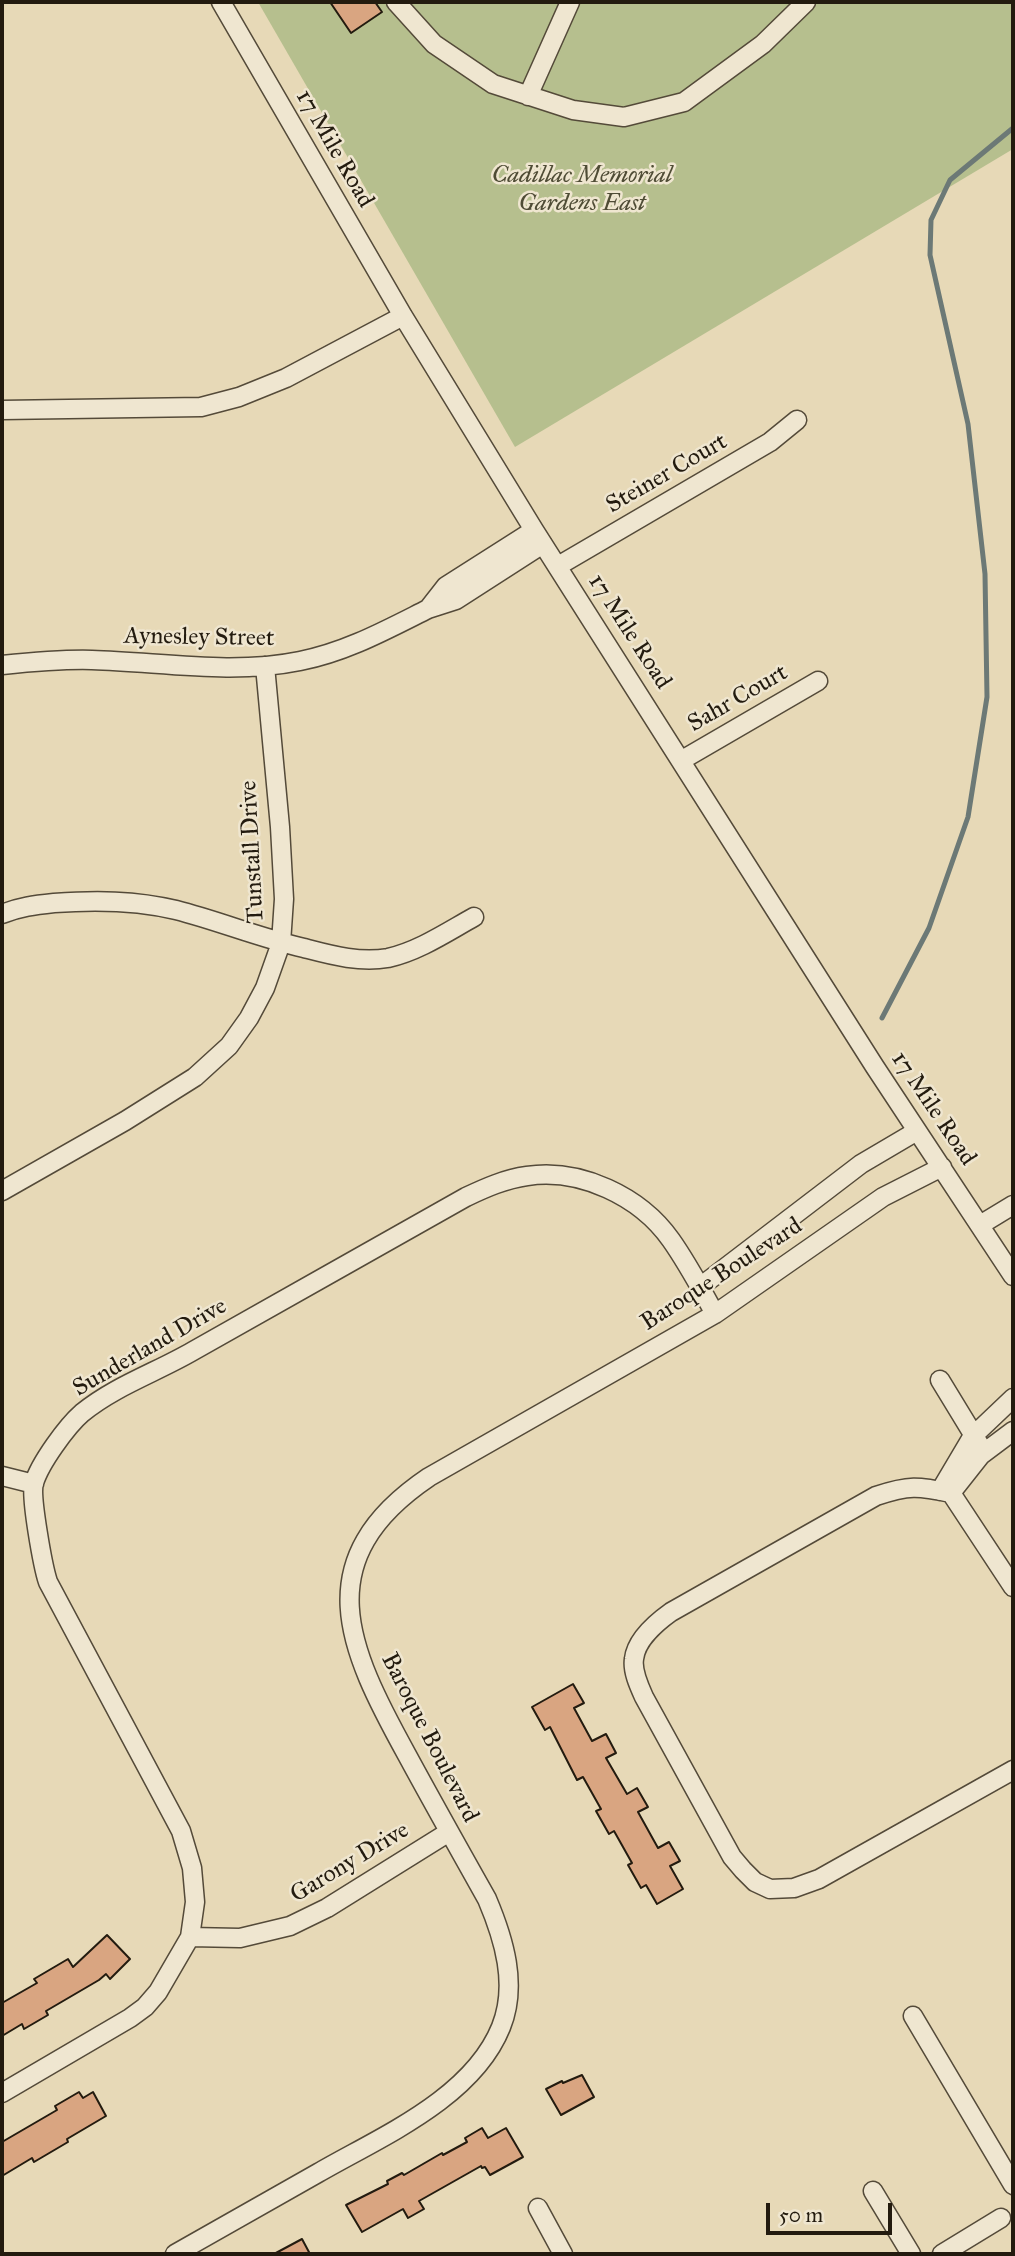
<!DOCTYPE html>
<style>
body{margin:0}
#map{position:relative;width:1015px;height:2256px;overflow:hidden;background:#e7d9b7;font-family:"IM FELL Great Primer",serif}
canvas{display:block}
.frame{position:absolute;inset:0;border:4px solid #231b0f;pointer-events:none}
.scale{position:absolute;left:766px;top:2203px;width:126px;height:32px;box-sizing:border-box;border:4px solid #231b0f;border-top:0;padding-left:9px;font-size:21px;line-height:24px;white-space:nowrap;color:#231b0f;-webkit-text-stroke:5px #efe6d0;paint-order:stroke}
</style>
<div id="map">
<canvas width="1015" height="2256"></canvas>
<div class="frame"></div>
<div class="scale">50 m</div>
</div>
<script>
const ctx = document.querySelector('canvas').getContext('2d');
ctx.lineJoin = 'round';
function fillPath(path, color) { ctx.fillStyle = color; ctx.fill(path, 'evenodd'); }
function strokePath(path, color, width, dash) { ctx.strokeStyle = color; ctx.lineWidth = width; ctx.lineCap = dash ? 'butt' : 'round'; ctx.setLineDash(dash || []); ctx.stroke(path); }
function label(font, color, halo, rows, align = 'center') {
  ctx.font = font + ' "IM FELL Great Primer",serif'; ctx.lineWidth = 5; ctx.setLineDash([]); ctx.textBaseline = 'middle'; ctx.strokeStyle = halo; ctx.fillStyle = color; for (const [text, x, y, turn = 0] of rows) {
    ctx.save(); ctx.translate(x, y); ctx.rotate((+turn || 0) * Math.PI / 180); ctx.textAlign = isNaN(turn) ? turn : align; if (halo) ctx.strokeText(text, 0, 0); ctx.fillText(text, 0, 0); ctx.restore();
  }
}
fillPath(new Path2D(`
 M258 2H1013V149L515 447Z`), '#b6bf8e');
strokePath(new Path2D(`
 M882 1018 929 928 968 817 987 697 985 574 968 424 930 255 931 220 950 180 1013 128`), '#6c7976', 5);
const building = new Path2D(`
 M330 2H375L382 12 351 33Z
 M573 1684 584 1703 574 1708 592 1741 606 1734 616 1753 606 1758 627 1794 637 1788 648 1807 638 1812 658 1848 669 1842 680 1861 670 1866 683 1889 657 1904 646 1885 641 1888 628 1865 632 1863 614 1831 609 1834 596 1811 601 1809 583 1777 577 1780 550 1727 545 1730 532 1707Z
 M107 1935 130 1959 110 1979 106 1974 99 1980 46 2011 48 2015 24 2029 22 2024 2 2036V2003L37 1983 34 1979 68 1959 73 1967Z
 M582 2075 594 2097 561 2115 546 2089 562 2081 563 2083Z
 M79 2092 83 2098 93 2092 106 2116 67 2139 68 2142 34 2162 32 2158 2 2176V2142L57 2110 55 2106Z
 M482 2128 488 2138 506 2128 523 2157 490 2175 485 2167 482 2168 481 2166 419 2201 424 2209 408 2218 403 2209 362 2232 346 2205 388 2184 387 2181 402 2173 404 2175 442 2153 443 2155 467 2142 465 2138Z
 M302 2239 310 2254H274Z`);
fillPath(building, '#d9a581');
strokePath(building, '#231b0f', 2);
const minor = new Path2D(`
 M221 2 403 316 534 530 875 1067 1013 1276
 M396 2 434 44 493 84 573 110 624 117 684 102 763 44 806 2
 M528 96 570 2
 M2 410 201 407 239 397 286 378 403 316
 M534 530 446 586 428 609 456 600 543 544
 M558 566 770 442 797 420
 M2 665C32 662 62 659 92 660 161 662 232 675 300 661 346 652 386 630 428 609
 M682 760 818 681
 M2 914C19 907 35 905 54 903 95 900 135 900 176 910 219 921 260 938 304 948 331 955 359 963 388 958 419 951 447 932 474 917
 M2 1191 125 1121 195 1077 229 1046 249 1018 265 988 281 943 284 899 280 827 265 666
 M980 1225 1013 1205
 M700 1287 861 1164 917 1131
 M940 1380 979 1444
 M2 1476 34 1484
 M940 1491 972 1437 1013 1398
 M951 1493C918 1486 909 1485 876 1496L671 1612C657 1622 636 1640 634 1659 632 1671 639 1686 644 1697L732 1857 743 1870 755 1882 770 1889 794 1888 819 1879 1013 1770
 M951 1493 1013 1587
 M951 1493 981 1455 1013 1431
 M190 1937 240 1938 290 1926 327 1908 449 1832
 M913 2016 1013 2185
 M2 2093 130 2018 145 2007 158 1992 190 1937 195 1902 192 1868 181 1831 48 1582C43 1567 30 1496 34 1483 40 1463 67 1426 82 1413 115 1386 157 1372 193 1351 284 1300 375 1248 466 1197 485 1188 505 1179 527 1176 580 1168 640 1196 671 1240 688 1264 701 1289 715 1314
 M873 2191 911 2254
 M538 2208 563 2254
 M175 2254C222 2227 270 2200 318 2173 380 2137 472 2099 501 2027 518 1985 504 1939 487 1899 460 1851 433 1803 407 1755 348 1648 306 1560 429 1477L715 1314 883 1197 942 1167
 M942 2254 1001 2218`);
strokePath(minor, '#544a39', 21);
strokePath(minor, '#efe6d0', 18);
label('24px', '#231b0f', '#efe6d0', [
 ["17 Mile Road",334,149,60],
 ["Steiner Court",667,474,-30],
 ["17 Mile Road",629,632,57],
 ["Aynesley Street",199,638,1],
 ["Sahr Court",738,699,-30],
 ["Tunstall Drive",253,852,-93],
 ["17 Mile Road",933,1109,56],
 ["Baroque Boulevard",722,1275,-33],
 ["Sunderland Drive",150,1348,-30],
 ["Baroque Boulevard",429,1738,63],
 ["Garony Drive",350,1863,-31]
]);
label('italic 24px', '#4f4c35', '#efe6d0', [
 ["Cadillac Memorial",582,176],
 ["Gardens East",582,204]
]);
</script>
